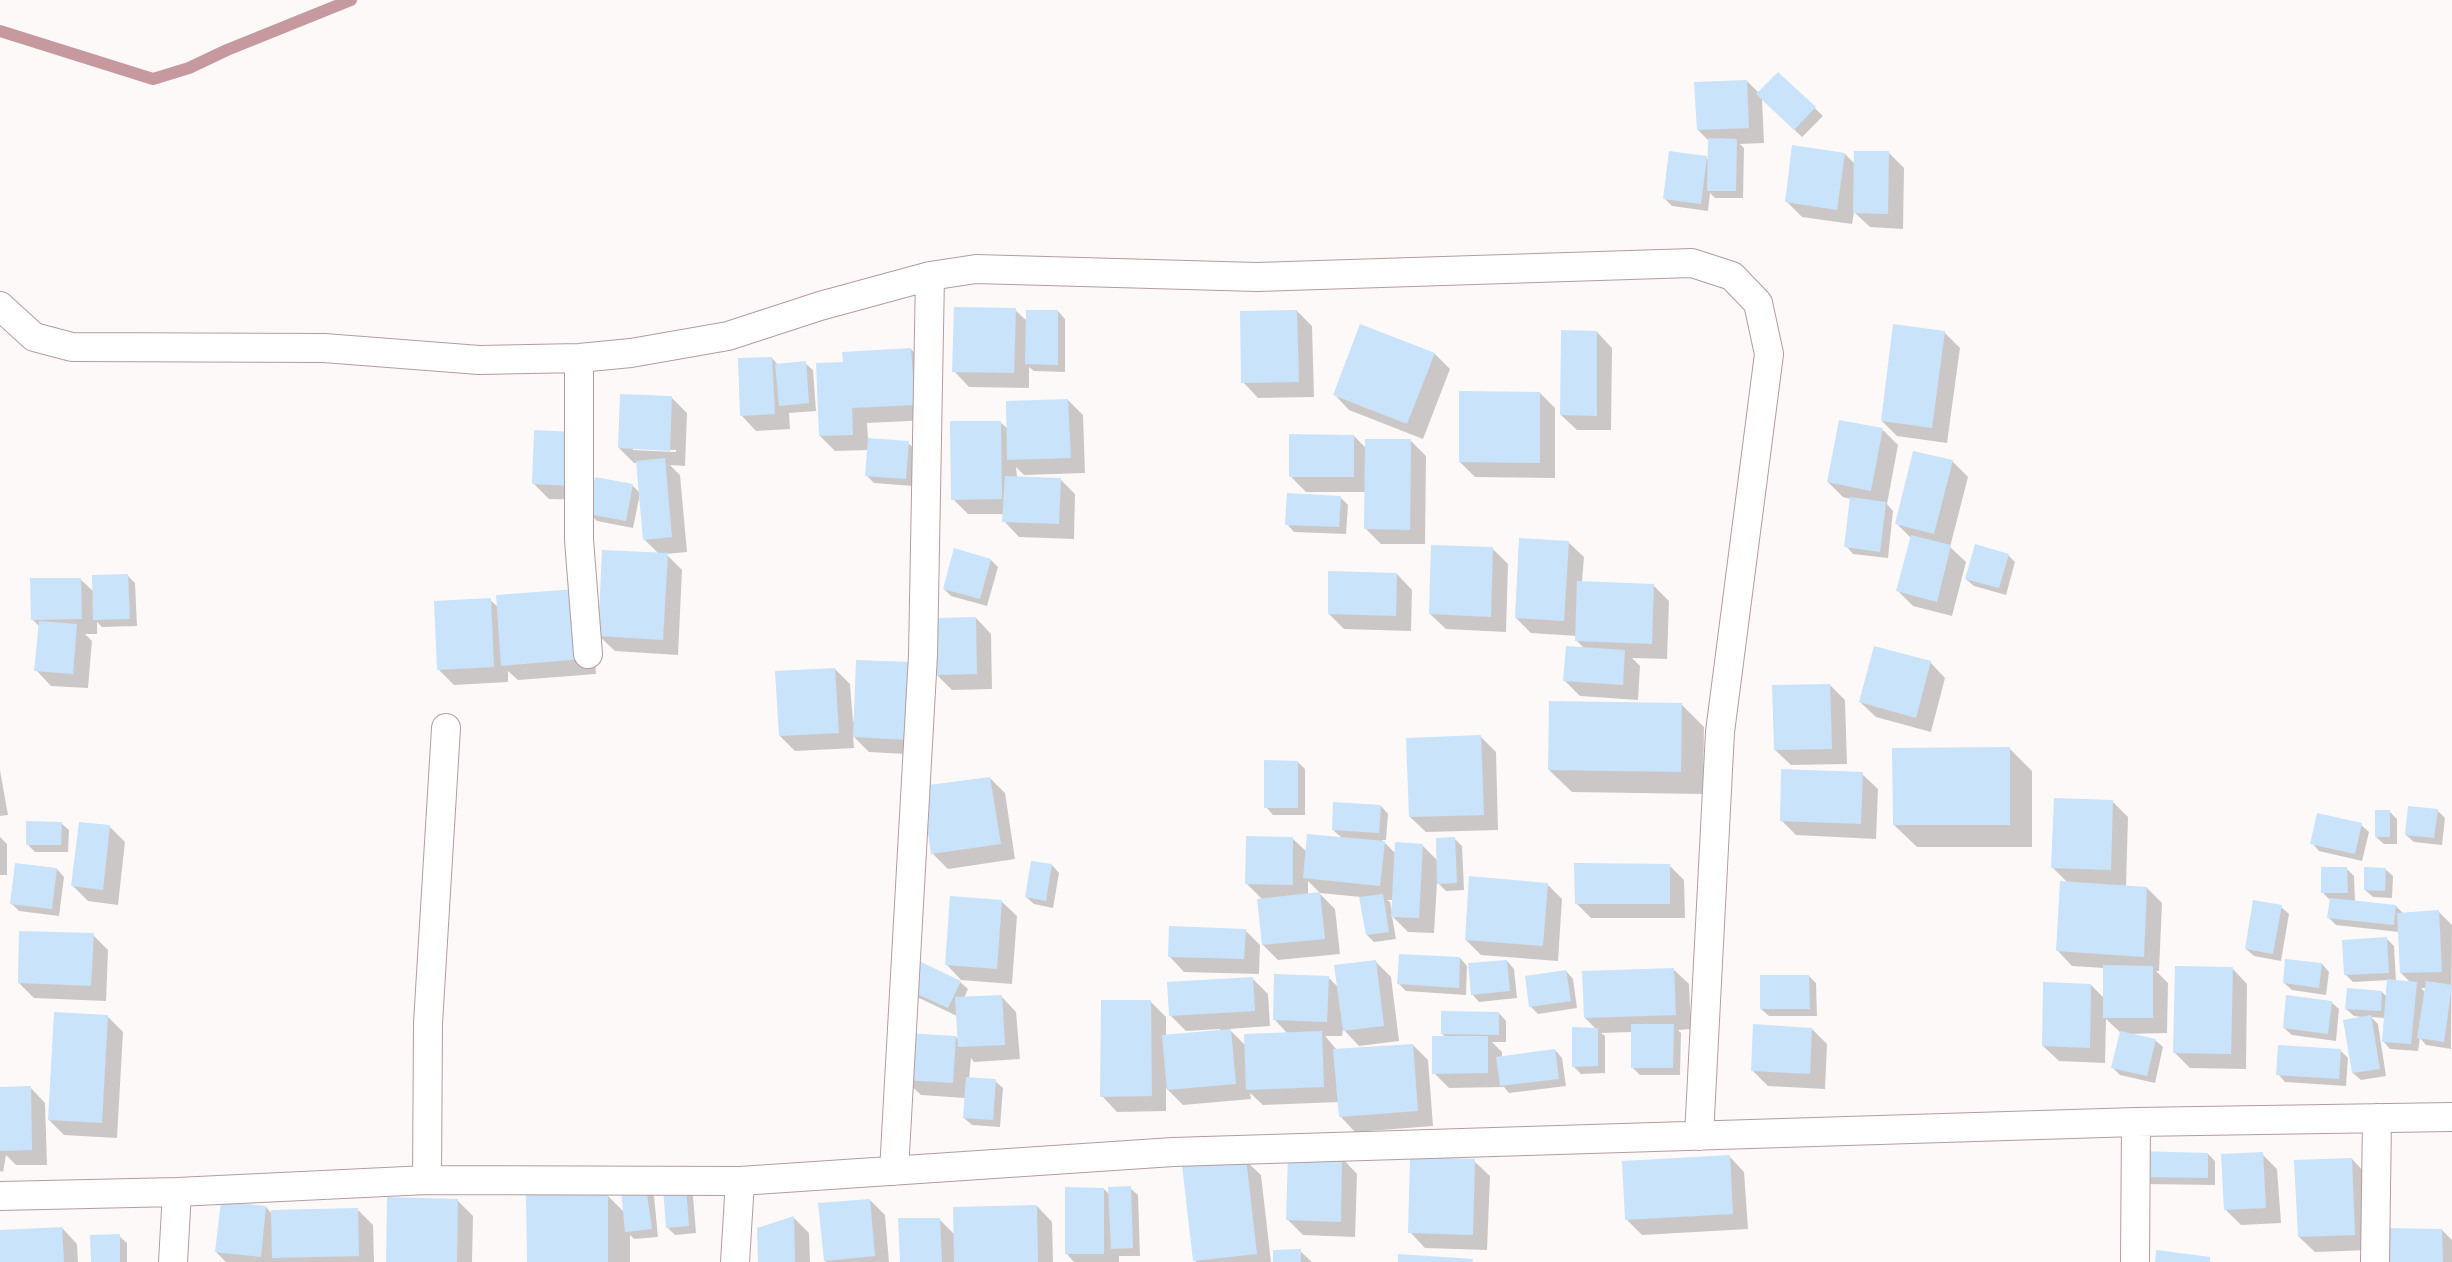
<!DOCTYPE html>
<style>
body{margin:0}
canvas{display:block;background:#fef9f9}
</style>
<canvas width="2452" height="1262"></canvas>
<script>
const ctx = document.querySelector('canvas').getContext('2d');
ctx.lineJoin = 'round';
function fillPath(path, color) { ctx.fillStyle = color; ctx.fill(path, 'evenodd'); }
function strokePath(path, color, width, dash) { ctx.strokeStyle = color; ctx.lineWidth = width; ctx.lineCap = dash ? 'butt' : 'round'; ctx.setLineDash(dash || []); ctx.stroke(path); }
fillPath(new Path2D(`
 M1778 73 1823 116 1802 137 1762 99 1764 143 1740 144 1744 148 1743 198H1715L1710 193 1708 211 1672 206 1664 198 1706 158 1709 160V141L1698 130 1747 81 1759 93Z
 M1888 152 1904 168 1903 229 1870 227 1854 212 1852 224 1802 217 1786 201 1845 154 1855 164Z
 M1015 310 1027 321 1058 311 1065 319V372L1034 371 1029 367V388L969 387 954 371Z
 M1297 311 1312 326 1314 397 1258 398 1243 382Z
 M1597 332 1612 348 1611 430H1577L1561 415Z
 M1944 332 1960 348 1947 443 1897 436 1882 421Z
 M911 349 926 365 930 420 867 423 868 439 908 443 916 450 913 486 874 483 866 475 868 450 835 451 820 436Z
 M1435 354 1450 369 1423 439 1349 410 1334 394Z
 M772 358 778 365 805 363 813 370 816 411 789 413 790 429 756 431 741 415Z
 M1540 393 1555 408V478L1475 477 1460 462Z
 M671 397 687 413 685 466 670 465 680 475 687 552 666 554 682 570 678 655 615 651 599 636 659 554 644 539 640 494 633 528 597 521 589 513 632 485 640 493 638 463H634L619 448ZM633 448 676 450V452L633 450Z
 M1068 400 1083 415 1085 473 1024 475 1016 467 1017 477 1060 479 1075 494 1074 539 1019 537 1004 521V514H968L953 499 1000 422 1008 429Z
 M1883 430 1898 445 1887 504 1893 511 1888 558 1853 554 1846 546 1851 499 1843 497 1828 482Z
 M536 432 587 500 549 499 534 484Z
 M1354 436 1366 448 1410 440 1426 456 1425 544H1381L1366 529V492H1306L1290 476Z
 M1952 461 1968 477 1950 547 1966 562 1952 616 1913 606 1898 591 1911 538 1897 524Z
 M1340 497 1348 505 1346 534 1294 532 1287 524Z
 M1568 542 1584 557 1582 582 1654 586 1669 601 1667 659 1632 658 1640 666 1638 700 1580 696 1565 681 1584 648 1577 641V636L1531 633 1516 618Z
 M1493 549 1508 564 1506 632 1446 629 1430 614Z
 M2008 555 2015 562 2006 595 1974 586 1966 579Z
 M991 560 998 567 987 606 951 596 944 589Z
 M1397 574 1412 590 1411 631 1344 629 1329 614Z
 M127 575 135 583 137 626 102 627 97 622V634H85L92 641 88 688 51 686 36 670 40 627 32 619 80 579 94 592Z
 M490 600 498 607 591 606 596 674 518 680 508 671V682L454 685 439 670Z
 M976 618 991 634 992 689 952 690 937 675Z
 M857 661 923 755 869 752 853 736 854 748 795 751 780 736 835 669 850 684 853 721H854Z
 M1930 662 1945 678 1931 732 1876 717 1860 702Z
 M1830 685 1845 700 1847 764 1791 765 1775 750Z
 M1681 704 1704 727 1703 794 1572 792 1549 770Z
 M1481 737 1496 752 1498 830 1426 832 1410 817Z
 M2009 748 2032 771V847H1917L1894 825Z
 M1298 762 1305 769V815H1273L1266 807Z
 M0 770 8 815 0 816Z
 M1862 774 1878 789 1876 839 1796 835 1781 820Z
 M990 778 1005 793 1015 859 948 869 933 854Z
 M2113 802 2128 817 2126 887 2147 888 2162 903 2159 971H2156L2168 983 2167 1033 2128 1034 2155 1040 2163 1047 2155 1083 2120 1075 2113 1068 2121 1033 2106 1019 2105 1063 2059 1061 2043 1046 2091 985 2104 998V968L2072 966 2057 950 2068 883 2052 867Z
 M1381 806 1388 814 1386 840H1382L1396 854 1422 845 1437 860 1455 839 1462 846 1464 890 1446 891 1437 882 1434 933 1408 932 1392 916 1396 939 1374 942 1367 935 1361 897 1320 893 1308 881V894L1319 893 1335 909 1340 954 1278 960 1263 945 1262 899 1247 884 1292 838 1307 852 1342 838 1333 830ZM1387 900H1393L1392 913 1390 902Z
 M2437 810 2445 818 2442 845 2414 842 2406 835Z
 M2389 811 2397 819V844H2384L2376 837Z
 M61 823 69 830 68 852H35L27 844Z
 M2361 825 2369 832 2362 861 2319 851 2312 843Z
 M110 827 125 842 118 905 88 901 73 886Z
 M0 837 7 844V875H0Z
 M1052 865 1059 873 1053 908 1034 904 1026 897Z
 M1669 865 1684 880 1685 918H1591L1576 903Z
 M2346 868 2354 876 2355 902 2396 906 2403 913 2439 912 2452 925 2451 1049 2426 1045 2420 1038 2418 1051 2390 1049 2383 1041 2385 1018 2371 1017 2378 1024 2386 1076 2361 1080 2353 1073 2362 1017 2354 1016 2346 1009 2382 992 2387 997 2388 980 2353 982 2346 975 2386 938 2394 946 2396 981 2411 983 2401 973 2399 932 2336 925 2329 918 2331 901 2322 892ZM2421 988H2427L2426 993Z
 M57 869 64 877 59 916 19 911 12 904Z
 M2385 869 2393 876 2392 898 2373 897 2365 890Z
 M1547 884 1562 899 1558 961 1481 955 1466 940Z
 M1001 901 1017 916 1012 984 961 980 946 964Z
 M2281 907 2289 914 2281 961 2254 956 2246 949Z
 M1245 930 1260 945 1259 974 1184 972 1169 956Z
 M93 935 108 950 106 1001 34 998 19 983Z
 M1460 958 1467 966 1466 995 1406 991 1399 984Z
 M1375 961 1391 977 1399 1041 1359 1046 1343 1029 1342 1036H1325L1337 1050 1413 1045 1428 1060 1433 1126 1355 1132 1340 1116 1339 1102 1263 1105 1250 1093 1251 1099 1183 1105 1166 1088V1111L1117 1112 1102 1096 1150 1001 1166 1017V1036L1221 1031 1220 1029 1186 1031 1171 1016 1252 978 1268 994 1270 1026 1229 1029 1245 1045 1288 1034 1275 1020 1328 977 1338 987Z
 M1507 961 1514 969 1517 998 1479 1002 1472 994Z
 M2322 964 2329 972 2326 995 2292 990 2284 983Z
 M2232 968 2247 984 2246 1069 2190 1068 2174 1052Z
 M1673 969 1689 984 1691 1029 1678 1030 1681 1033 1680 1075H1640L1632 1067V1032L1601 1033 1605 1036V1073L1581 1074 1573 1066 1596 1029 1585 1018Z
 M1566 971 1573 979 1577 1008 1538 1014 1530 1006Z
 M1809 976 1816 983 1817 1016H1769L1761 1009Z
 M960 982 968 989 964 998 1001 996 1016 1012 1020 1059 974 1062 971 1058 969 1079 995 1081 1003 1088 1000 1127 972 1125 964 1118 965 1098 921 1095 905 1080 956 1037 959 1040 957 1016 915 996 907 988Z
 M2331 1002 2339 1009 2336 1041 2292 1035 2284 1028Z
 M1499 1013 1506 1021V1042H1492L1502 1052V1057L1555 1050 1562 1058 1566 1086 1509 1093 1504 1087 1449 1088 1434 1073 1446 1037 1442 1034Z
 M107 1016 123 1032 117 1138 64 1135 49 1120Z
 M1812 1029 1827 1044 1825 1089 1768 1086 1753 1071Z
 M2340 1050 2348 1058 2346 1086 2285 1082 2278 1074Z
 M30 1087 45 1103 47 1165H16L6 1155 3 1172 0 1171V1088Z
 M2208 1154 2215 1161V1185L2146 1184 2138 1177Z
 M2262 1154 2277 1169 2281 1223 2241 1225 2226 1210Z
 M1729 1156 1744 1172 1748 1229 1642 1235 1626 1219Z
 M1342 1158 1357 1174 1355 1237 1303 1235 1287 1219Z
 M2352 1159 2367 1175 2370 1250 2315 1252 2299 1237Z
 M1245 1160 1261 1175 1271 1262H1196L1195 1260Z
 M1474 1161 1490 1176 1487 1250 1425 1248 1410 1232Z
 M686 1188 693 1196 696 1233 675 1235 667 1227Z
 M1130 1188 1138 1195 1140 1256H1119V1262H1074L1066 1253 1104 1189 1110 1195Z
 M646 1189 654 1196 658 1237 634 1239 630 1235V1262H528L607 1195 625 1213Z
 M457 1200 473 1216 472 1262H387Z
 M870 1200 885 1215 889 1262H826L825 1260Z
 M222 1203 266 1207 272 1214 357 1209 373 1225 374 1262H226L216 1252Z
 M1037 1206 1052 1222 1053 1262H901L939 1219 955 1235Z
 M794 1218 809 1233 810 1262H759Z
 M62 1228 77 1244 78 1262H0V1231Z
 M2442 1230 2452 1240V1262H2388Z
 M119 1236 127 1243V1262H92Z
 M1300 1251 1312 1262H1274Z`), '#0003');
strokePath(new Path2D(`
 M0 31 153 79 189 68 227 50 351 0`), '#c6999e', 12);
fillPath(new Path2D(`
 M1778 72 1816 107 1794 130 1756 94Z
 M1747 80 1749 128 1697 130 1694 82Z
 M1708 138 1737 139 1736 191H1707Z
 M1792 145 1845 153 1837 210 1785 202Z
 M1669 151 1707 156 1701 204 1663 199Z
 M1854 151H1889L1888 214 1853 213Z
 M954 307 1016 308 1014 373 952 372Z
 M1026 310H1058V365L1025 364Z
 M1297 310 1299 382 1241 383 1240 311Z
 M1360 324 1435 353 1407 424 1333 395Z
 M1893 324 1945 331 1932 428 1881 421Z
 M1561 330 1597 331V416L1560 415Z
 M911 348 915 405 852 408 853 435 819 436 816 363 843 362 842 352Z
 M772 357 775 414 740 416 738 358Z
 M806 361 809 403 779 406 775 364Z
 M1459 391 1540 392V463L1459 462Z
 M620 394 672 396 670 451 618 448Z
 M1068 399 1071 458 1007 460 1006 401Z
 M1839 420 1883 428 1871 491 1827 482Z
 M950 421H1001L1002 499 951 500Z
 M534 430 574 432 572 486 532 484Z
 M1289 434 1354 435V477H1289Z
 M868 438 909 441 906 479 865 476Z
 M1365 439H1411L1410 530 1364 529Z
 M1913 451 1953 460 1934 534 1895 524Z
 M665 458 672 537 643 540 636 461Z
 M1005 476 1061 478 1059 524 1002 522Z
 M595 477 633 484 626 521 588 514Z
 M1287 493 1341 496 1339 527 1285 525Z
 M1850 497 1886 502 1880 552 1844 547Z
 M1911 535 1951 545 1937 602 1896 591Z
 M1519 538 1569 541 1564 621 1515 618Z
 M1975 544 2009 554 1999 588 1965 579Z
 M1431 545 1493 547 1491 617 1429 614Z
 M954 548 991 559 980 599 943 589Z
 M602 550 668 553 663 640 598 636Z
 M1328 571 1397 573 1396 616 1328 614Z
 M128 574 130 619 93 620 92 575Z
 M30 578H81L82 619 31 620Z
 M1577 581 1654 584 1652 644 1575 641Z
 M576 589 581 659 501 666 496 595Z
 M491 598 494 667 437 670 434 601Z
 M976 617 977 674 935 675 934 618Z
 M39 621 77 624 73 674 34 671Z
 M1566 646 1625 650 1623 685 1563 681Z
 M1874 646 1931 661 1916 718 1859 702Z
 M856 660 912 662 908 740 853 737Z
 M835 668 839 733 779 736 775 671Z
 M1830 684 1832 749 1774 750 1772 685Z
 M1549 701 1682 703 1681 772 1548 770Z
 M1481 735 1484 815 1409 817 1406 738Z
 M2010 747V825H1893L1892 748Z
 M1264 760 1298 761V808H1264Z
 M1781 769 1863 772 1861 824 1780 821Z
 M990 777 1001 844 931 854 921 786Z
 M2054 798 2113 800 2111 870 2051 868Z
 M1333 802 1381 805 1379 833 1332 830Z
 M2408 806 2438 809 2434 838 2405 835Z
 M2375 810H2390V837H2375Z
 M2317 813 2362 823 2355 854 2310 844Z
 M26 821 62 822 61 845H26Z
 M79 822 110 825 103 890 71 886Z
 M1307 834 1385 841 1380 886 1303 878Z
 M1246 836 1293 837V885L1245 884Z
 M1455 837 1457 883 1437 884 1436 838Z
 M1395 842 1423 844 1419 918 1391 917Z
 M1031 861 1052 864 1046 901 1025 897Z
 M15 863 57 868 52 909 10 904Z
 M1574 863 1670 864V904H1575Z
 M2321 867H2347L2348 893H2321Z
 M2364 867 2386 868 2385 891 2364 890Z
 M1469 876 1548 883 1543 946 1465 940Z
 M2060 881 2147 887 2144 957 2056 951Z
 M1320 892 1325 939 1262 945 1257 899Z
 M1383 894 1389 932 1366 935 1359 897Z
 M950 896 1002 900 997 969 945 965Z
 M2330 898 2396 905 2394 925 2327 918Z
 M2253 900 2282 905 2273 954 2245 949Z
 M2439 910 2442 972 2400 973 2397 913Z
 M1169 926 1246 929 1244 959 1168 957Z
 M19 931 94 933 91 986 18 983Z
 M2387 937 2389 973 2344 975 2342 940Z
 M1399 954 1460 957 1459 988 1397 984Z
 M2285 959 2322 963 2319 988 2283 983Z
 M1376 960 1384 1026 1343 1031 1334 965Z
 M1507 960 1510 991 1471 995 1468 963Z
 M919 961 961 981 948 1008 906 989Z
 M2103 965 2153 966V1018H2103Z
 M2175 966 2233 967 2231 1054 2173 1053Z
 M1674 968 1676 1015 1584 1018 1582 971Z
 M1566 970 1571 1001 1529 1007 1525 976Z
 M1274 974 1329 976 1327 1022 1273 1020Z
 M1760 975H1809L1810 1009H1760Z
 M1253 977 1255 1011 1169 1016 1167 982Z
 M2387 979 2417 982 2411 1044 2382 1042Z
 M2426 981 2452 985 2444 1042 2417 1038Z
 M2043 982 2091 984 2090 1048 2042 1046Z
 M2347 988 2382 991 2381 1011 2345 1009Z
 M1002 995 1005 1045 958 1047 955 997Z
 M2286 995 2332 1001 2328 1034 2283 1028Z
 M1101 1000H1151L1152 1096 1100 1097Z
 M1441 1011 1499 1012V1035L1441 1034Z
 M54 1012 108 1015 102 1123 48 1120Z
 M2371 1015 2380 1069 2352 1073 2343 1020Z
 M1631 1024H1674L1673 1068H1631Z
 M1753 1024 1812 1028 1810 1074 1751 1071Z
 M1572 1027 1598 1028V1066L1572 1067Z
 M1231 1029 1236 1084 1167 1090 1162 1035Z
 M1322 1031 1324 1087 1246 1090 1244 1034Z
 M2120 1031 2156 1039 2147 1076 2111 1068Z
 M907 1033 956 1036 953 1083 904 1080Z
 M1432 1036H1488V1073L1432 1074Z
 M1413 1044 1418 1111 1339 1117 1333 1049Z
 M2278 1045 2341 1049 2339 1079 2276 1075Z
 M1555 1049 1559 1079 1500 1086 1496 1057Z
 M966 1077 996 1079 993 1120 963 1118Z
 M31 1086 32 1150 0 1151V1087Z
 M2137 1151 2208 1153V1178L2137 1177Z
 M2263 1152 2266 1208 2224 1210 2221 1154Z
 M1288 1155 1342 1157 1341 1222 1286 1220Z
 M1730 1155 1733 1214 1625 1220 1622 1161Z
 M1410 1157 1475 1159 1473 1235 1408 1233Z
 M1246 1158 1257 1254 1193 1261 1182 1165Z
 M2352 1158 2355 1235 2298 1237 2294 1160Z
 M1131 1186 1133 1248 1111 1249 1108 1187Z
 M646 1187 652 1229 625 1232 621 1190Z
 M686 1187 689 1226 666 1228 663 1188Z
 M1065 1187 1104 1188V1254H1065Z
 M526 1194H608V1262H527Z
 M387 1197 458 1199 457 1262H386Z
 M870 1199 875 1256 824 1261 818 1203Z
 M221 1201 266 1206 261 1257 215 1252Z
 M1037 1205 1038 1262H954L953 1207Z
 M358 1208 359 1256 272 1258 271 1210Z
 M794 1216 795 1262H758L757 1228Z
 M898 1218H940L942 1262H900Z
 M62 1227 64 1262H0V1230Z
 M2387 1228 2442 1229 2443 1262H2387Z
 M120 1234V1262H91L90 1235Z
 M1301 1249V1262H1273V1250Z
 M2156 1250 2210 1257V1262H2155Z
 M1398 1254 1473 1259 1472 1262H1398Z`), '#c9e3fb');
const street = new Path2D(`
 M0 306 34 337 72 347 324 348 479 360 579 358 631 353 728 336 820 306 930 276 976 269 1257 277 1692 263 1732 276 1758 303 1769 354 1720 732 1699 1136
 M579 358V540L588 654
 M894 1171 923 655 930 276
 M427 1180 428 1023 446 728
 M0 1196 177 1192 427 1180 740 1181 1173 1152 2136 1122 2452 1117
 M173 1262 177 1192
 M735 1262 740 1181
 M2135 1262 2136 1122
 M2375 1262 2377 1118`);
strokePath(street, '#b49c9f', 30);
strokePath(street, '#fff', 28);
</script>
